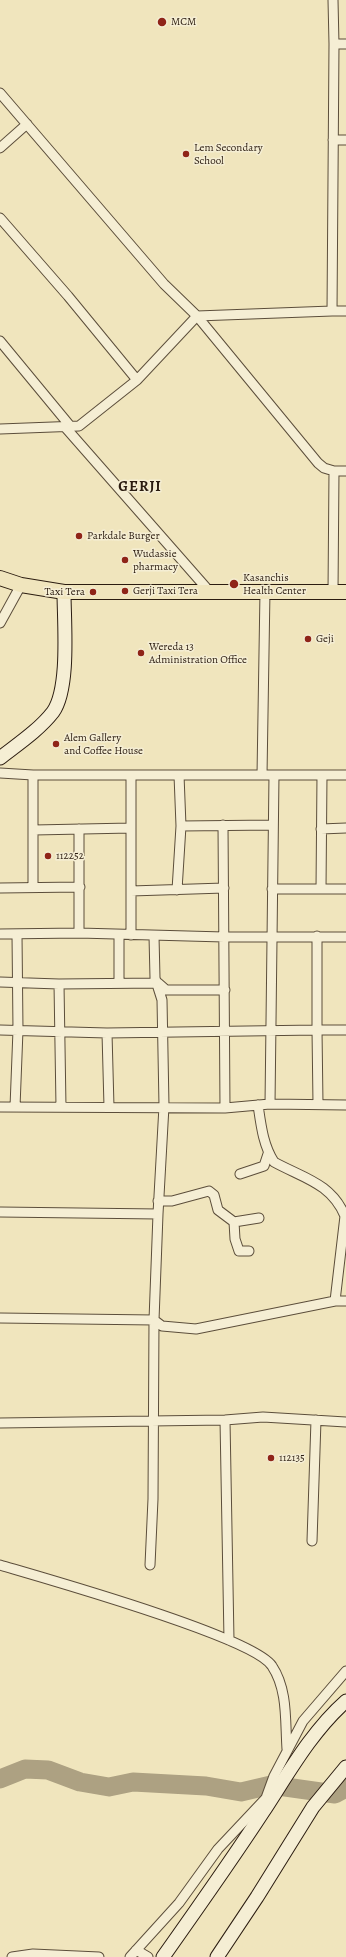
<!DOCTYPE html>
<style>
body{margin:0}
canvas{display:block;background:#f0e5bd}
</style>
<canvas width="346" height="1957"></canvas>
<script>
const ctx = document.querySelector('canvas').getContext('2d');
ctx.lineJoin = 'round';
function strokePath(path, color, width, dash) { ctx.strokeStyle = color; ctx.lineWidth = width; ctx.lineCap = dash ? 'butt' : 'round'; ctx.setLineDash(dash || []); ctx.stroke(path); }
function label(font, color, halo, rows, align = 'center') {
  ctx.font = font + ' Alegreya,serif'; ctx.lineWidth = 3; ctx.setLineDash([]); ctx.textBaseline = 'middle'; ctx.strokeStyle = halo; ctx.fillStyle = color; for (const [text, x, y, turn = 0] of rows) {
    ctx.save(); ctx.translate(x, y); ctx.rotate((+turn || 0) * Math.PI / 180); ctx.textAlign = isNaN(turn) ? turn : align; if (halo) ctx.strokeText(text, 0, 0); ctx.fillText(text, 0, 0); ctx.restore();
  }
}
strokePath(new Path2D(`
 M0 1779 25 1769 48 1770 80 1782 109 1787 133 1782 206 1786 241 1792 271 1785 335 1794 346 1788`), '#ada182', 19);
const street = new Path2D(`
 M333 0 334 44H346
 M334 44 332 311H346
 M0 93 164 284 197 316 318 463 324 468 334 471 333 592
 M333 140H346
 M0 148 27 124
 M0 218 68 296 137 380
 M0 341 71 427
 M65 427 209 591
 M0 429 79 426 137 380 197 316 332 311
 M334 471H346
 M0 623 21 585
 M0 773 33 775H346
 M33 775V887
 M131 775V935
 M262 775 265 591
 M223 825 225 1108
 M181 826 273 825
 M79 829V933
 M321 829 346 828
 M34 830 131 828
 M0 888 80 887
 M272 889H346
 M321 889 322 775
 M177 890 181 826 179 775
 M131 891 224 888
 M0 934 79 933 224 937H346
 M119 935V983
 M317 936V1030H346
 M0 982 59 984 158 983 166 990H225
 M59 984 61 1107
 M0 1030 107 1033 317 1030 318 1104
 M107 1033 109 1107
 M270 1104 274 775
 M258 1105C261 1125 263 1145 274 1162 303 1178 331 1183 345 1216L335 1301
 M0 1107 225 1108 270 1104 346 1105
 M15 1107 18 1030 17 935
 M240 1174 264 1166 268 1154
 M158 1201H172L209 1191 214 1195 218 1210 234 1222 259 1218
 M0 1212 158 1214
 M234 1222 235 1239 239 1251H249
 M0 1318 154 1320 162 1326 196 1329 335 1301H346
 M225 1420 229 1640
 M0 1423 225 1420 263 1417 346 1422
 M312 1541 316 1420
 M0 1565C44 1578 254 1637 272 1666 288 1690 285 1721 287 1749
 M150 1565 153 1499 154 1320 158 1214 164 1106 162 1000 155 978 154 936
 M136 1950 148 1957
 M12 1957 33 1954 99 1957
 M130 1957 179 1903 218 1849 266 1798 274 1776 303 1721 346 1671`);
const secondary = new Path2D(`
 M0 758C18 744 39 730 53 712 70 688 64 622 64 592
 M163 1957C197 1909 231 1861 263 1812 288 1774 311 1732 346 1701
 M217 1957 257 1897 313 1807 346 1767`);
const primary = new Path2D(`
 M0 578 21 585 64 592H346`);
strokePath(street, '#5c4e3b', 11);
strokePath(secondary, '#2b1c10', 15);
strokePath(primary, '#2b1c10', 16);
strokePath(street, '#f5eed4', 9);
strokePath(secondary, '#f5eed4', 13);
strokePath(primary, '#f0e5bd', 14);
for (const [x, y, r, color] of [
 [162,22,5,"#8f2418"],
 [186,154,4,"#8f2418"],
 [79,536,4,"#8f2418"],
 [125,560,4,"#8f2418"],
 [234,584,5,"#8f2418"],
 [125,591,4,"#8f2418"],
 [93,592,4,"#8f2418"],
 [308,639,4,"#8f2418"],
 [141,653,4,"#8f2418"],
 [56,744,4,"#8f2418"],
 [48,856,4,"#8f2418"],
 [271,1458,4,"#8f2418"]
]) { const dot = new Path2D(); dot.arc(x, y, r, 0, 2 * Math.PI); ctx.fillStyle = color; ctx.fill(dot); strokePath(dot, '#f5eed4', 1.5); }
label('11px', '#2b1c10', '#f5eed4', [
 ["MCM",171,22],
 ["Lem Secondary",194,148],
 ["School",194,161],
 ["Parkdale Burger",87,536],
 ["Wudassie",133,554],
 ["pharmacy",133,567],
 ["Kasanchis",243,578],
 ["Health Center",243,591],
 ["Gerji Taxi Tera",133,591],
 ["Taxi Tera",85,592,"right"],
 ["Geji",316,639],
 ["Wereda 13",149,647],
 ["Administration Office",149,660],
 ["Alem Gallery",64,738],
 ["and Coffee House",64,751],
 ["112252",56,856],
 ["112135",279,1458]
], 'left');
ctx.letterSpacing = '1px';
label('bold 15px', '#2b1c10', '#f5eed4', [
 ["GERJI",140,487]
]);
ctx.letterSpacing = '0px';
</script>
